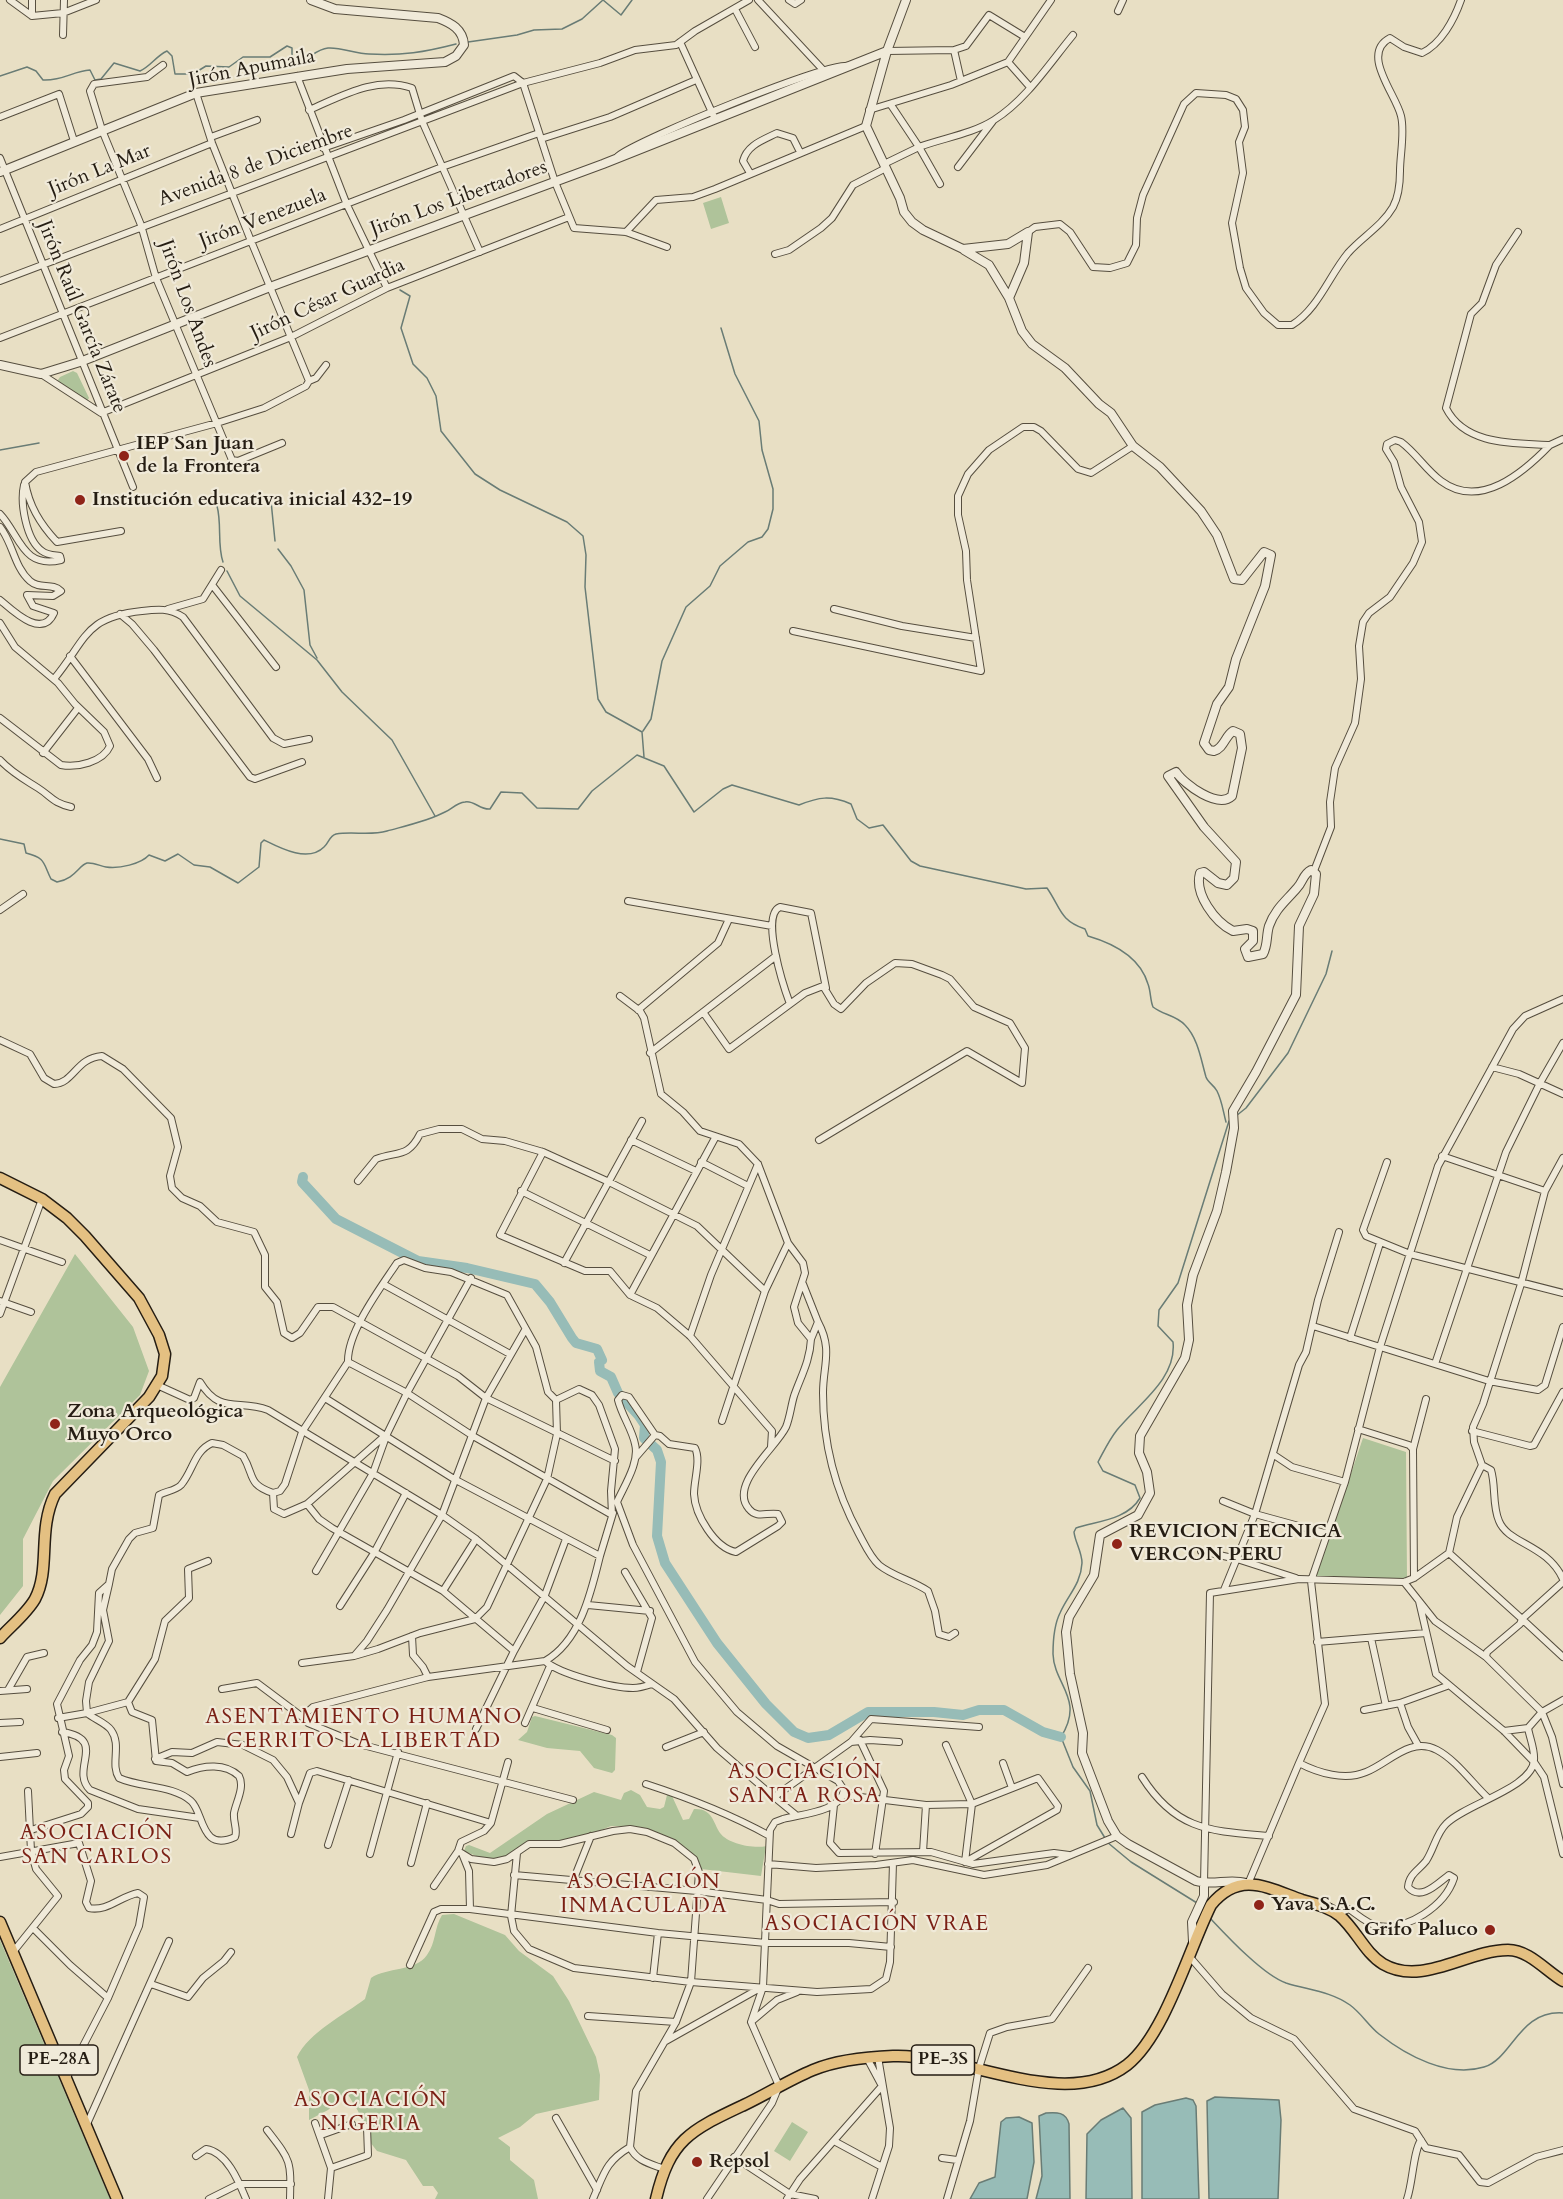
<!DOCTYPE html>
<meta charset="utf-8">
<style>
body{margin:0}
canvas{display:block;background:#e8dfc4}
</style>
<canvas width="1563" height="2199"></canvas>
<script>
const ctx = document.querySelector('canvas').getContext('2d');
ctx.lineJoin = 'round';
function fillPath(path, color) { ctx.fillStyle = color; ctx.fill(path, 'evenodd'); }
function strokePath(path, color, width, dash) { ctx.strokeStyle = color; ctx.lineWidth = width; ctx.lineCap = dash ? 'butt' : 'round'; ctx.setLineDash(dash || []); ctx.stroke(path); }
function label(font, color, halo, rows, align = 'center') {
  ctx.font = font + ' Cardo,serif'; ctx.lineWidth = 4.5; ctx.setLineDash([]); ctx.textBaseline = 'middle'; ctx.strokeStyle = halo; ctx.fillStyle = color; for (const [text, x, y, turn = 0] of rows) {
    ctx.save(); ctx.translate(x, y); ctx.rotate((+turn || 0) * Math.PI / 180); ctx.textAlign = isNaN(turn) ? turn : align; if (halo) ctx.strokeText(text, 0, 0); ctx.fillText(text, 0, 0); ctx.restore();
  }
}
fillPath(new Path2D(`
 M721 197 729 223 711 229 703 203Z
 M73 371 77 373 89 398 87 401 56 383 60 377Z
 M75 1254 133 1327 149 1371 140 1395 53 1481 23 1539V1586L0 1615V1387Z
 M1363 1438 1406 1452 1407 1578 1315 1580Z
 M535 1716 612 1735 616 1738 615 1770 612 1773 594 1768 580 1751 547 1748 518 1740 527 1732 532 1717Z
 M631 1790 640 1795 647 1807 660 1809 664 1807 667 1795 672 1796 683 1820 689 1819 694 1809C712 1808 713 1822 720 1833 728 1844 754 1849 766 1846L761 1876 701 1869 684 1848 665 1836 633 1826H611L569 1843 526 1846 504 1861 491 1862 464 1851 466 1846 469 1845 490 1853 547 1814 594 1792 621 1800 624 1793Z
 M454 1914 505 1935 519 1951 553 1976 569 2001 596 2057 600 2075 599 2100 536 2114 520 2127 498 2138 510 2147V2160L534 2180 538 2199H435L438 2193 433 2186H423L406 2160 377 2151 370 2142 358 2111 347 2093 328 2110 309 2120V2090L297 2057C309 2032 344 2015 365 1999L371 1978C387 1967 415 1972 427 1955 436 1943 434 1928 442 1915Z
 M0 1940 110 2199H0Z
 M792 2122 808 2132 790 2161 774 2151Z`), '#afc39a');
const water = new Path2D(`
 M1215 2097 1279 2100 1281 2120 1278 2199H1209L1207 2101Z
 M1186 2098 1193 2100 1196 2106 1199 2199H1142V2112L1155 2105Z
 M1123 2108 1131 2118 1132 2199H1086L1087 2134 1101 2120Z
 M1046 2113C1057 2112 1066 2112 1069 2124L1070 2199H1036L1042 2176 1039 2116Z
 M1019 2117 1032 2123 1034 2162 1027 2199H970L979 2183 995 2177 1001 2122 1006 2118Z`);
fillPath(water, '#97bcb7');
strokePath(water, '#697c75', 1.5);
strokePath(new Path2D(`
 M468 42 517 35 534 30 562 29 582 19 603 0 621 15 632 0
 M0 76 27 67 36 71 43 80C63 81 73 71 90 70L95 80 101 79 114 63 140 71C151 66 156 56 167 51L172 56 175 74H193L206 66 229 67 243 57H270L287 46 292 48V56L299 62C310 59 316 49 328 48 341 47 356 54 369 54 402 56 425 52 456 44
 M400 290 410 296 401 328 413 364 427 378 436 396 441 431 475 474 500 490 567 522 583 536 586 555 585 587 598 699 606 712 642 732 644 757
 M0 450 39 443
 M222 496 217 506C222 524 217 545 223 562
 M271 501 275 541
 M278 549 291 566 304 590 310 645 317 658
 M227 571 240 596 317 660 342 692 392 740 435 816
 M643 731 651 719 662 661 686 607 710 586 720 566 748 542 762 537 768 529 773 509V489L762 450 759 421 735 374 721 328
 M0 839 24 844 26 853C46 858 43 863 51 879L57 882C75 879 79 865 87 863 93 862 100 866 106 867 119 869 141 864 149 855L165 861 178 854 194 865 210 867 238 883 259 867 261 843 264 840C280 848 308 863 324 847 329 843 329 836 336 834 353 831 370 836 387 831 405 826 428 821 445 812 452 809 456 803 465 802 474 800 480 810 490 809L501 792 522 793 537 808 578 809 592 791 637 755 664 766 694 812 723 789 732 785 799 805C819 797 830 795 851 804L857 819 869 828 883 825 911 861 920 866 1026 889 1047 888C1061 908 1059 920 1085 929L1088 936C1112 943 1140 957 1148 984 1151 992 1150 1000 1153 1007 1163 1015 1176 1015 1185 1025 1198 1038 1201 1060 1206 1077 1208 1083 1214 1085 1217 1091 1222 1101 1223 1111 1226 1122
 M1236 1116 1246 1108 1288 1053 1326 974 1332 951
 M1105 1838 1097 1825 1090 1791 1073 1767 1061 1737C1085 1699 1054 1685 1053 1654 1053 1641 1054 1625 1060 1613 1068 1595 1081 1584 1082 1563 1082 1552 1075 1542 1074 1532L1076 1528C1097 1521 1127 1520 1140 1498L1135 1485 1103 1471 1098 1462C1104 1451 1109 1440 1117 1430 1138 1404 1177 1379 1173 1342L1158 1326 1159 1310 1178 1283 1229 1121
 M1107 1842 1131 1862 1197 1903
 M1210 1918C1227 1936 1263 1975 1286 1983 1308 1990 1330 1991 1350 2005 1361 2013 1369 2026 1379 2034 1407 2056 1448 2078 1484 2067 1512 2059 1519 2010 1563 2013`), '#697c75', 1.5);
strokePath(new Path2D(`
 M303 1177 302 1182 336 1219 418 1261 467 1268 535 1284 550 1302 572 1338 576 1343 597 1349 602 1360 599 1362 600 1371 611 1377 618 1393 639 1416 645 1425 644 1438 657 1450 661 1462 657 1536 665 1563 717 1643 766 1704 794 1732 808 1738 829 1735 868 1712H934L963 1715 979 1710H1004L1043 1732 1061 1737`), '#97bcb7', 10);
const minor = new Path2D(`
 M10 0 32 16 63 13 96 0
 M32 0V16
 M758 0 825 72
 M789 0 795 4 801 0
 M735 9 755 47
 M1118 11 1123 0
 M63 35 64 0
 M680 42 715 119
 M954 50 966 46 989 15 1025 37
 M887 51 954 50 961 81
 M1008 62 1030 87
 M163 65 147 77 94 84 90 91 102 130 141 225 156 278 232 460 238 461 282 443
 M297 76 347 205 387 288
 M891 105 919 147C943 138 972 134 994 120 1026 100 1049 64 1073 35
 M309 110C342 96 375 76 412 88L422 121 480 252
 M869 110 951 85 1008 62 1051 0
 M0 117 59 94 74 141
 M211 137 257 120
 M541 139 610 117 696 80
 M323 148 404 120 514 76 523 83 555 182 574 228 626 232 667 247
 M618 156C639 139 832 60 850 66
 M0 158 133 487
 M884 164 919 147 940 184
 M958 167 993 121
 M750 173 743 161C747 145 763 140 777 133L793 138 800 152
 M0 229 212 143
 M626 232 656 200 693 197 715 189 866 126
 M1028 232 1035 227 1060 224 1070 232 1093 267 1110 268 1127 263 1136 245 1137 218 1143 195 1184 104 1196 93 1226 95 1236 99 1243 110 1245 127 1239 142 1243 173 1232 223 1240 268 1246 288 1264 313 1278 325H1292C1318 309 1329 276 1348 253 1362 237 1382 226 1393 207 1399 196 1400 183 1400 171 1400 155 1405 132 1401 116 1396 94 1360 54 1390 38L1404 47 1422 53C1441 44 1454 20 1461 0
 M775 254 789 250 821 228 832 218 853 185 886 168
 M0 281 523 83 600 63 635 50 676 45 695 31 749 0
 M0 338 442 167 539 133
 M41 374 101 413 291 337 387 288 569 217
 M309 381 316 378 326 365
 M1550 445 1563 439
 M0 514C20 535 22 569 61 560L60 556C53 555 47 555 42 551 26 540 20 503 24 485
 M0 527C13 543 14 567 30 581 40 590 52 582 61 591L53 596 27 595 33 606 54 613C42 640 12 610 0 600
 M121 531 57 542C40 524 29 506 25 482L36 472 217 423 264 408 306 386 309 381 251 241 212 143 196 93
 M213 586 276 667
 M168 609 203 599 221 570
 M834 609 902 626 976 638
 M120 614 132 624 154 650 250 777 255 779 302 762
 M0 623 15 647 58 683 75 704 104 732 110 746C103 762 77 768 61 765L0 718
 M793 631 981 671 967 580 966 551 958 515V496L968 474 989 450 1023 427H1034L1041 431 1078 469 1091 473 1133 446
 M70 656 148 759 157 778
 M54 679C87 639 84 617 142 611 158 609 169 608 183 617L273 738 284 744 309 739
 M43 753 78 708
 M0 760C12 773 24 779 38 788 52 797 53 803 71 807
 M1314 871 1331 827 1330 802 1335 768 1355 723 1361 679 1359 646 1363 622 1369 613 1390 597 1413 563 1422 542 1419 522 1401 487 1394 462 1386 449 1387 444 1395 440 1401 442C1416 453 1426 470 1441 481 1480 510 1523 473 1550 445 1515 443 1465 446 1446 408L1471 314 1482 303 1496 265 1518 232
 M628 901 772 926
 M0 910 23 894
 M620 996 640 1011 644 1018 661 1094 683 1112 700 1131 739 1144 758 1164 788 1243 803 1263 805 1273 794 1307 798 1323 811 1339C810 1361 801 1376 794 1396 791 1406 790 1417 786 1427 776 1448 728 1485 749 1509 757 1519 767 1512 778 1514L782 1522 778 1526 736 1552C715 1548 695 1515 694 1494 694 1480 701 1460 695 1448L669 1444 660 1436 655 1435 629 1397 622 1395 618 1400C622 1416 632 1429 635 1444 640 1462 624 1486 617 1502L633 1545 695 1662 737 1712 777 1746 838 1781 844 1790C841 1812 801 1814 783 1819L775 1822 770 1830 763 1987 751 2022
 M790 1004C784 988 760 915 780 907L811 913 826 988
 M638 1010 718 943 729 919
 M703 1012 729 1049 805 993 823 986 834 1004 841 1009 866 983 895 963 912 964 942 975 950 979 974 1007 1010 1023 1025 1048 1022 1083 967 1051 819 1140
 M0 1040 30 1054 44 1078 54 1084C74 1083 76 1058 102 1056L123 1069 171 1118 178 1147 170 1176 172 1188 182 1198 200 1206 217 1222 254 1232 265 1255V1287L277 1302 284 1333 292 1338 300 1333 318 1307H333L458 1376 486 1398 615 1461
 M650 1053 776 956
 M1492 1067 1519 1074 1563 1094
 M631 1140 696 1171
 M543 1152 500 1235 585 1271H610L630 1295 657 1308 690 1336 772 1431 771 1447
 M1442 1156 1545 1191
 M701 1162 748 1186
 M1387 1162 1363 1230 1366 1236 1410 1254 1563 1293
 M358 1181 376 1159C398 1151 408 1158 420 1134L439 1129H462L482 1139 505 1141 543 1152 609 1182 697 1226 765 1291
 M521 1191 650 1255
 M0 1240 62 1262
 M564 1263 642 1121
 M383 1284 510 1354
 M803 1284 818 1322 811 1339
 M630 1295 715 1138
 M0 1301 31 1312
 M0 1314 42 1199
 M818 1322C833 1350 823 1365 823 1393 823 1444 835 1490 859 1534 865 1545 870 1557 879 1565 894 1577 912 1580 928 1591L935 1611 939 1634 949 1637 955 1633
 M1313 1326 1489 1381 1538 1390 1545 1385 1563 1327
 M690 1336 711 1275 758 1164
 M1350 1338 1380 1243
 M348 1362 407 1393 473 1436 612 1515 611 1491 615 1449 599 1405 592 1395 579 1389 556 1400
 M1435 1364 1506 1152 1540 1083 1563 1043
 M157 1385 190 1400 194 1398 200 1382C220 1415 238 1399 268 1410L442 1515 476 1539 627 1666 674 1699 717 1748 774 1797 851 1742 870 1740 899 1742
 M325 1398 454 1479 600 1556C591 1593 580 1641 545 1661
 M722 1421 765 1291 788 1243
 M1358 1429 1409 1445 1413 1449 1414 1578
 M1472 1431 1530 1446 1534 1445 1563 1392
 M1413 1449 1426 1399
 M1274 1455 1292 1467 1345 1482
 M636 1457 655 1435
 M1482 1465 1474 1442 1473 1427 1483 1404 1521 1284 1545 1191 1563 1158
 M1223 1501 1255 1514 1328 1534
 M307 1504 319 1519 332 1528 443 1591 514 1651 476 1729
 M1201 1551 1237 1559 1296 1578
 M1449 1553 1522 1619 1520 1624 1487 1652 1486 1657 1542 1712 1552 1737 1563 1784
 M600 1556 613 1513
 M316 1571 373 1473 387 1434 407 1393 471 1278
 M625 1572 652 1618 637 1672
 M1404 1582 1435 1621 1486 1657
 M1563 1582 1522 1619 1563 1657
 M109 1584 103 1610 109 1641 89 1682 86 1701 87 1713 128 1702
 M1224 1590 1255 1514 1299 1365 1306 1352 1318 1300 1339 1232
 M443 1591 476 1539
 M1419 1601 1436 1674 1504 1731 1534 1762 1544 1777 1563 1854
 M588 1605 650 1611
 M340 1606 374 1553 406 1493
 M412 1636 413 1655 423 1667 428 1677
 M1371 1638 1386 1706
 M1317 1642 1426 1633
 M514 1651 545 1595 566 1539
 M355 1655 367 1641 387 1610 442 1515 486 1398 525 1330
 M302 1663 354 1656 378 1649 420 1633 475 1619 487 1607 547 1479 557 1434 556 1400 548 1392 536 1347 507 1295 451 1272 425 1268 404 1260 397 1263C381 1287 347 1332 348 1362L302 1432 285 1484 280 1491 273 1493 274 1509 284 1514 307 1504 387 1434
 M222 1689 257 1683 305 1719
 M8 1690 27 1657 44 1653
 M0 1691 27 1689
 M533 1708 607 1730
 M1364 1710 1400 1703
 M58 1718 87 1713C94 1719 106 1723 111 1730 122 1745 110 1764 119 1778 141 1788 173 1785 191 1801 204 1812 200 1853 235 1837 238 1830 233 1822 234 1813 236 1802 245 1787 239 1776 225 1763 204 1765 187 1772L172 1763 156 1761 152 1720 132 1712 128 1702 155 1659 165 1621 189 1598 188 1569 208 1561
 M0 1723 20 1722
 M525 1723 550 1666
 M1504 1731 1528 1728
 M62 1732C109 1739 69 1769 90 1790L138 1809 200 1818
 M860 1740 884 1791 875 1854
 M851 1742 871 1719 979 1727
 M946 1745 972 1804 965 1862
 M1418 1745 1408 1727 1400 1703 1447 1686
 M666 1747 704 1732
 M0 1757 37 1753
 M155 1759 172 1752 192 1753 217 1742 243 1745 273 1760 287 1777 299 1803 291 1834
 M1003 1763 1012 1788
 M1142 1777C1176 1831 1211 1831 1269 1836
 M646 1784C689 1798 728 1813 768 1835
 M844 1795 926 1805 972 1804 1038 1778 1058 1806 1057 1810 965 1862
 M774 1797 796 1815
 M1488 1798C1472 1783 1456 1760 1437 1750 1410 1736 1389 1763 1366 1772 1345 1781 1318 1773 1299 1763L1325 1704 1311 1581 1345 1482 1380 1347 1438 1166 1513 1029 1525 1016 1563 999
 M573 1800 359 1744 308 1723 304 1715 313 1707 428 1677 545 1661C559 1674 613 1688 633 1688 639 1688 646 1686 652 1684
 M299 1803 310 1773 317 1771 491 1823
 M834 1805 830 1843 839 1853 931 1852 973 1864 1054 1853 1069 1855
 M31 1830 81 1814 88 1807V1803L65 1779 64 1770 69 1756 57 1704 80 1660 92 1645 97 1632 99 1593 109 1584 112 1569 129 1539 135 1533 153 1528 159 1495C166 1491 175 1491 181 1485 193 1471 194 1451 212 1443L223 1445 243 1456C255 1476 247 1484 273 1493
 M328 1845 349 1780
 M458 1851 461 1842 484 1831 491 1823 508 1762
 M923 1852 926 1805
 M517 1853 511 1916 514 1931 529 1949 574 1968 691 1982 817 1992 871 1989 886 1979 890 1962 893 1863
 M370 1854 398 1752
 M463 1856 469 1871 470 1909
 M0 1857 79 1843 91 1881 86 1902 89 1908C107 1912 121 1896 138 1893L144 1897 139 1926 108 1998 67 2077
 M411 1863 427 1803
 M768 1864 816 1868 876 1865 913 1860 984 1875 1047 1865 1117 1836
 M514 1875 697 1891 767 1900 779 1904 894 1902
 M573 1881 591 1836
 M1204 1883 1210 1593 1299 1579 1404 1582 1414 1578 1449 1553 1457 1517 1482 1465 1491 1470C1496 1486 1492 1505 1499 1521 1508 1544 1547 1544 1563 1579
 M1248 1884 1299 1763
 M434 1886 458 1851 471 1859 494 1862 507 1859 529 1844H560L613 1831 630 1829 647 1832 674 1843 694 1859 699 1872 691 1982 676 2022 636 2091 630 2147C636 2161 651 2164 664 2169
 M1337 1914 1349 1909C1358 1915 1367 1924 1378 1926 1407 1931 1445 1906 1454 1878L1449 1875C1438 1883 1421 1902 1408 1887 1409 1874 1419 1870 1426 1861 1434 1849 1436 1834 1446 1824 1465 1804 1533 1788 1534 1760 1535 1750 1530 1739 1528 1728L1542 1712 1563 1700
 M33 1928 70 1965 108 1998
 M13 1952 58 1896 36 1869 31 1851 28 1791
 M1189 1956 1222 1994 1251 2018 1294 2039 1354 2109 1415 2131 1426 2148 1459 2155 1480 2182 1488 2183 1536 2157 1563 2150
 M410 1965 434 1912 441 1909H470L658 1933 766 1943H849L891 1947
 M653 1978 658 1933
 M151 1984 188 1997 203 1978 224 1961 231 1952
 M588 2016 676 2022
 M666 2041 762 1987
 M556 2118 597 2190
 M315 2123 331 2168 328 2199
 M87 2124 169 1941
 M267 2130C291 2161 291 2160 290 2199
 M321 2135 352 2124
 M834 2141 882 2167
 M196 2156 206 2149C227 2152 239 2182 246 2199
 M734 2157 790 2194 815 2199
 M942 2158 957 2160
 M331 2168 368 2155 367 2127
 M209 2199 239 2184H291
 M593 2199C604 2174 605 2162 630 2147
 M707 2199 772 2103 779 2086 751 2022 777 2000 797 1992
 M787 2199 800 2179 882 2086 867 2058
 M872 2199 889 2146 890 2128 878 2057
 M947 2199 970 2121 979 2068 990 2033 1007 2027 1052 2019 1088 1968
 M1407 2199C1413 2182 1413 2152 1421 2140`);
const tertiary = new Path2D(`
 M906 0 887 51 866 126 900 198 904 212 912 222 923 230 963 249 1008 244 1028 232 1024 263 1009 298 1022 331 1032 344 1065 368 1099 404 1111 413 1133 446 1160 467 1201 511 1217 535 1234 579 1242 580 1264 552 1271 555 1265 586 1236 659 1229 687 1217 704 1204 743 1209 750 1214 751C1224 748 1225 736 1233 731L1240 734 1242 748 1232 796C1218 809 1185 785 1176 772L1168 776 1204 827 1236 862 1234 878 1227 885 1218 883 1204 872 1200 873C1194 894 1215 922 1233 931L1247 929 1253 931V941L1245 949 1248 957 1263 954C1268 945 1266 936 1269 926 1275 909 1286 901 1297 888 1303 882 1303 874 1311 870L1316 874 1314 894 1299 926 1296 995 1256 1072 1233 1111 1234 1128 1226 1172 1217 1211 1193 1275 1187 1305 1189 1340 1185 1358 1140 1436 1139 1453 1147 1472 1150 1493 1138 1515 1100 1535 1094 1575 1069 1617 1066 1632 1070 1674 1083 1733 1082 1753 1108 1821 1117 1836 1128 1844 1196 1881C1213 1886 1229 1878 1246 1883
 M0 172 196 93 347 69 445 62 456 56 464 45C463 29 451 23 438 18L335 9 311 0
 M964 250 989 265 1009 298
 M0 365 41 374 80 362 270 287 603 164 887 51
 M1193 1942 1192 1922 1204 1896V1883`);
const trunk = new Path2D(`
 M0 1178 42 1199 67 1218 85 1236 139 1298 159 1335 165 1354 162 1376 149 1397 55 1494C37 1531 51 1568 35 1599 27 1613 11 1626 0 1638
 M0 1922 117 2199
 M656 2199C670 2139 691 2130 744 2105 767 2094 789 2080 813 2070 837 2060 867 2057 893 2056 965 2053 1064 2113 1127 2065 1165 2035 1189 1949 1211 1905 1240 1870 1268 1888 1302 1900 1315 1904 1329 1907 1340 1916 1356 1930 1365 1953 1383 1964 1422 1987 1467 1950 1508 1950 1529 1950 1546 1971 1563 1981`);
strokePath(minor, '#564e3f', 8);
strokePath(tertiary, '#564e3f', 10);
strokePath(trunk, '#251d13', 13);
strokePath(minor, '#f0ead9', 6);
strokePath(tertiary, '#f0ead9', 8);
strokePath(trunk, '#e4c082', 10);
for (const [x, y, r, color] of [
 [124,456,6,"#8f2418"],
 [80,500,6,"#8f2418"],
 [55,1424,6,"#8f2418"],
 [1117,1544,6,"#8f2418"],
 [1259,1905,6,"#8f2418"],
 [1490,1930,6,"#8f2418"],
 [697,2162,6,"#8f2418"]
]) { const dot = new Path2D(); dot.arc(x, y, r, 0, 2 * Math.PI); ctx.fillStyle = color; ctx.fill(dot); strokePath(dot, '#f0ead9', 2); }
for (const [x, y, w] of [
 [59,2060,78],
 [943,2060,63]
]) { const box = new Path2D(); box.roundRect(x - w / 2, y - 15, w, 30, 4.5); ctx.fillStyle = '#f0ead9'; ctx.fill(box); strokePath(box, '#251d13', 1.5); }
label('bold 18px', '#251d13', null, [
 ["PE-28A",59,2060],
 ["PE-3S",943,2060]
]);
label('20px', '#251d13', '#f0ead9', [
 ["Jirón Apumaila",252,69,-11],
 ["Avenida 8 de Diciembre",256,166,-20],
 ["Jirón La Mar",100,171,-22],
 ["Jirón Los Libertadores",459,199,-20],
 ["Jirón Venezuela",263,219,-21],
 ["Jirón César Guardia",328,300,-25],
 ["Jirón Los Andes",187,304,70],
 ["Jirón Raúl García Zárate",81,317,68]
]);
label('bold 20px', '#251d13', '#f0ead9', [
 ["IEP San Juan",136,444],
 ["de la Frontera",136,467],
 ["Institución educativa inicial 432-19",92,500],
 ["Zona Arqueológica",67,1412],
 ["Muyo Orco",67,1435],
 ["REVICION TECNICA",1129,1532],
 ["VERCON PERU",1129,1555],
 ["Yava S.A.C.",1271,1905],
 ["Grifo Paluco",1478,1930,"right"],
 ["Repsol",709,2162]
], 'left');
ctx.letterSpacing = '1.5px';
label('21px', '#7a1f14', '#f0ead9', [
 ["ASENTAMIENTO HUMANO",364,1718],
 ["CERRITO LA LIBERTAD",364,1742],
 ["ASOCIACIÓN",805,1773],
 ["SANTA ROSA",805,1797],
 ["ASOCIACIÓN",97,1834],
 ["SAN CARLOS",97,1858],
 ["ASOCIACIÓN",644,1883],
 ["INMACULADA",644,1907],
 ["ASOCIACIÓN VRAE",877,1925],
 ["ASOCIACIÓN",371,2101],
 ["NIGERIA",371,2125]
]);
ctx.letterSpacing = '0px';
</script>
